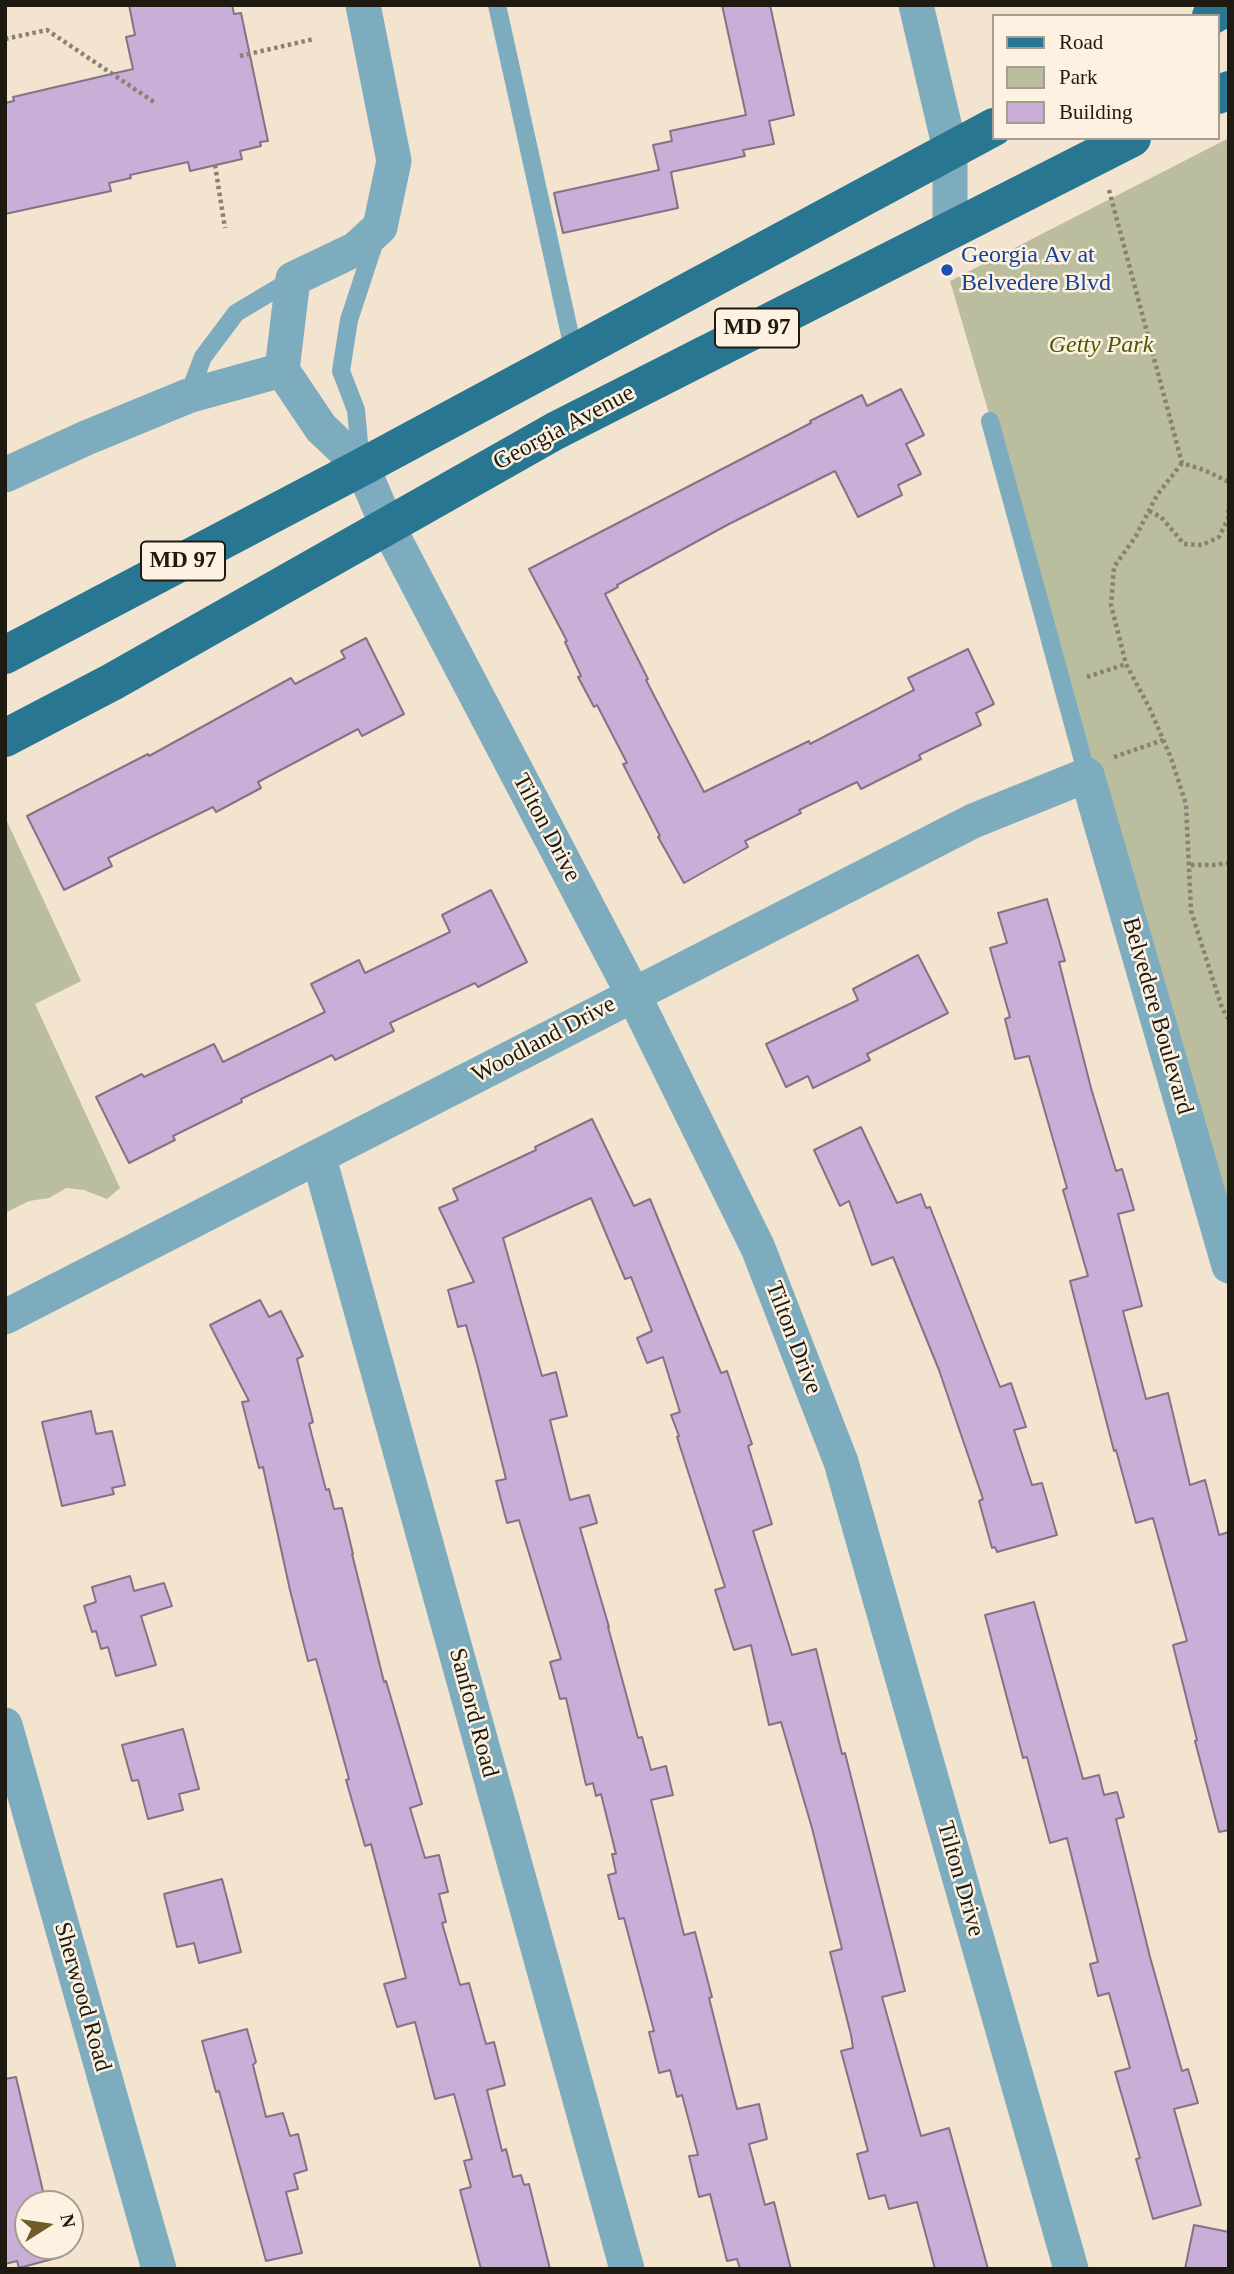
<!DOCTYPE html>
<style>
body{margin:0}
#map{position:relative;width:1234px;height:2274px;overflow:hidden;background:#f2e4cf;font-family:Georgia,serif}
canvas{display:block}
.frame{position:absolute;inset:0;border:7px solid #1e1a12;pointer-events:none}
.legend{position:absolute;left:992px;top:14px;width:228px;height:126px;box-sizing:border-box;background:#fdf2e1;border:2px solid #a49c8e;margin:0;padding:9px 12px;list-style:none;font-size:21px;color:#1e1a12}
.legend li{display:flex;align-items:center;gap:14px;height:35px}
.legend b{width:35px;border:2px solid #a49c8e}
.north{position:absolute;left:14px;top:2190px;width:70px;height:70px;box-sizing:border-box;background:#fdf2e1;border:2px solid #a49c8e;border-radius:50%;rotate:78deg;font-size:19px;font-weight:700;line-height:28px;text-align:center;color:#1e1a12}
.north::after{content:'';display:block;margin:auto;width:24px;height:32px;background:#725b2b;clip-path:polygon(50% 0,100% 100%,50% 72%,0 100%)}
</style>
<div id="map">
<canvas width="1234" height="2274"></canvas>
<div class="frame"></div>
<ul class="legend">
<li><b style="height:9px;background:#287692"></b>Road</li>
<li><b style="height:19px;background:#babd9e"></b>Park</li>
<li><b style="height:19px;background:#c9aed8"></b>Building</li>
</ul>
<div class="north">N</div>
</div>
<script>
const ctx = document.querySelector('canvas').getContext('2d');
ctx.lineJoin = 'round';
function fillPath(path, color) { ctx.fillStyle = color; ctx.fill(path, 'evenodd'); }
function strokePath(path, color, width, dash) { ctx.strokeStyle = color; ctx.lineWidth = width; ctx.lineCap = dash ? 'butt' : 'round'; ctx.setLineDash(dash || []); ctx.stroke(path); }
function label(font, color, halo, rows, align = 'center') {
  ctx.font = font + ' Georgia,serif'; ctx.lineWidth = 5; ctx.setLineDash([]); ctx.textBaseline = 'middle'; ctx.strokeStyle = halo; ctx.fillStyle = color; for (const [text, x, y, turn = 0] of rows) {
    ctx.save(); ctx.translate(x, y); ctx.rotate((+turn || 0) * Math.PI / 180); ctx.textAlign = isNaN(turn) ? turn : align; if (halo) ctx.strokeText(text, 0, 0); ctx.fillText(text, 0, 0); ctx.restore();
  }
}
fillPath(new Path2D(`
 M1229 138V1229L950 281Z
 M5 817 81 981 35 1004 120 1188 107 1199 84 1190 66 1188 49 1198 29 1201 5 1213Z`), '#babd9e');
const building = new Path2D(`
 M129 5H232L234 14 241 13 268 141 260 142 261 146 240 151 242 159 190 171 188 162 130 175 131 178 109 183 111 191 5 214V103L14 101 13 97 133 69 126 37 135 35Z
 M722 5H770L794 115 769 121 774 144 743 150 745 156 671 172 678 208 563 233 554 193 659 170 653 145 672 141 670 131 746 115Z
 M901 389 924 435 906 444 921 474 898 485 902 495 858 517 835 471 729 524 617 585 618 587 605 594 648 679 646 680 704 792 809 741 810 744 914 690 908 678 968 649 994 704 976 713 981 725 919 755 921 759 861 789 857 782 799 810 801 813 745 841 748 847 684 883 658 837 660 836 623 764 627 763 597 705 594 707 578 677 581 676 565 642 567 641 529 569 811 423 810 421 862 395 867 406Z
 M366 638 404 714 362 736 358 729 258 782 261 788 216 812 213 807 108 858 112 866 64 890 27 816 148 754 149 756 291 678 295 684 345 658 341 651Z
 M491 890 527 962 478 987 475 983 390 1023 394 1031 335 1060 332 1055 241 1099 242 1102 173 1136 175 1140 129 1163 96 1097 142 1074 144 1077 214 1044 223 1062 325 1012 311 984 359 960 365 973 450 932 442 915Z
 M1047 899 1065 961 1059 962 1091 1088 1116 1171 1122 1169 1134 1210 1118 1214 1142 1306 1123 1311 1146 1399 1168 1393 1190 1485 1205 1480 1219 1535 1229 1532V1830L1219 1832 1195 1741 1197 1740 1173 1645 1187 1641 1153 1518 1136 1523 1116 1450 1114 1451 1070 1281 1088 1276 1063 1190 1067 1188 1029 1056 1015 1059 1005 1019 1010 1017 990 948 1007 943 998 913Z
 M918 955 948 1013 867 1054 870 1060 813 1088 808 1076 786 1087 766 1044 858 1000 853 989Z
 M592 1119 634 1206 650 1199 721 1373 727 1371 752 1444 748 1446 772 1524 753 1531 792 1655 816 1649 842 1754 845 1753 905 1991 882 1997 921 2136 949 2128 988 2269H935L917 2202 889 2209 885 2195 869 2199 857 2154 868 2151 841 2051 853 2048 851 2035 830 1952 842 1949 812 1828 781 1722 769 1725 751 1645 734 1650 715 1590 725 1587 677 1437 679 1436 671 1415 680 1412 663 1357 647 1363 637 1338 652 1331 631 1277 625 1279 591 1198 503 1238 542 1376 556 1372 567 1416 550 1420 570 1500 589 1495 597 1523 580 1528 609 1627H608L638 1738 642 1737 651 1770 666 1766 673 1795 651 1800 684 1935 695 1932 712 1997 709 1998 737 2109 759 2104 767 2139 749 2144 765 2205 774 2202 791 2269H740L737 2259 727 2261 710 2194 699 2197 689 2156 698 2155 682 2095 677 2097 670 2070 659 2073 649 2032 654 2031 624 1918 619 1919 608 1875 616 1873 612 1854H616L601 1794 596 1796 593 1783 586 1785 566 1698 560 1699 550 1662 561 1659 519 1520 507 1523 496 1481 506 1479 477 1364 466 1325 458 1327 448 1290 474 1282 439 1208 458 1200 453 1189 536 1150 535 1147Z
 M861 1127 897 1203 921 1194 926 1208 930 1207 1000 1387 1011 1383 1026 1427 1014 1430 1032 1485 1042 1483 1057 1535 997 1552 995 1547 992 1548 979 1501 983 1499 939 1370 893 1257 872 1265 849 1201 840 1206 814 1150Z
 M260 1300 269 1317 281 1311 303 1356 297 1359 313 1422 309 1424 326 1490 329 1489 334 1509 342 1508 353 1554H352L384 1682 386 1681 422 1804 410 1808 425 1858 439 1855 448 1892 439 1894 446 1922 442 1923 460 1985 469 1983 486 2044 494 2042 505 2085 487 2090 502 2151 506 2149 513 2177 521 2175 524 2185 529 2184 550 2269H481L460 2190 471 2187 464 2161 472 2159 454 2094 435 2099 415 2022 397 2027 384 1984 406 1978 371 1844 365 1846 346 1780 349 1779 316 1659 308 1661 290 1590 263 1467 259 1468 242 1402 249 1401 210 1325Z
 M91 1411 96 1434 112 1431 125 1485 112 1488 114 1494 62 1506 42 1422Z
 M130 1576 134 1591 164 1583 172 1606 141 1616 156 1665 116 1676 108 1647 101 1649 96 1631 92 1632 84 1606 96 1602 92 1587Z
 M1034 1602 1083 1779 1099 1775 1104 1795 1117 1792 1124 1817 1116 1819 1150 1957 1182 2071 1188 2069 1198 2103 1174 2109 1201 2205 1153 2219 1136 2159 1140 2158 1115 2072 1130 2068 1109 1993 1098 1996 1090 1964 1098 1962 1067 1838 1050 1843 1027 1757 1023 1758 985 1615Z
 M183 1729 199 1789 179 1794 183 1810 148 1819 138 1780 132 1781 122 1745Z
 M222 1879 241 1952 199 1963 194 1943 177 1947 164 1894Z
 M247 2029 256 2062 253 2065 266 2117 283 2113 290 2136 298 2134 307 2170 294 2174 298 2189 286 2192 302 2253 266 2261 219 2091 216 2092 202 2041Z
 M16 2077 46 2204H28V2246H57L60 2257 19 2268 17 2261 5 2264V2079Z
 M1194 2225 1229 2232V2269H1185Z`);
fillPath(building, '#c9aed8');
strokePath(building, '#807486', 2);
strokePath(new Path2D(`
 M5 39 47 30 154 102
 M240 56 314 39
 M215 165 225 228
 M1109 190 1182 463 1204 470 1229 482
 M1182 463 1157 495 1136 536 1114 567 1111 605 1126 664 1150 709 1171 758 1186 804 1191 911 1222 1008 1229 1020
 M1149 511 1161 517 1184 544 1202 545 1219 537 1228 519 1229 504
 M1087 677 1126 664
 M1114 757 1163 740
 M1191 865H1213L1229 863`), '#8a8172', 4.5, [3.5, 3.5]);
strokePath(new Path2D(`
 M497 5 574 353
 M188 396 203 357 236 313 293 279
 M990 421 1087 775
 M361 464 356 410 341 371 349 320 375 241`), '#7dacbf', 18);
strokePath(new Path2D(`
 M363 5 394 161 380 227 356 249 293 279 282 370 321 428 362 467 388 527 633 994 758 1248 841 1462 1071 2269
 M916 5 950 149V230
 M5 475 86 438 188 396 282 370
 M319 1158 627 2269
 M5 1317 973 821 1087 775 1229 1266
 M5 1725 159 2269`), '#7dacbf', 35);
strokePath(new Path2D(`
 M1211 16 1229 6
 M1218 95 1229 90
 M5 655 362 467 994 127
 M5 738 112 682 555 431 1132 138`), '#287692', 38);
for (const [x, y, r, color] of [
 [947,270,7,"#1a4fb4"]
]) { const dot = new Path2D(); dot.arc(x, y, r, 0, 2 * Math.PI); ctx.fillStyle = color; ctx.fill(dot); strokePath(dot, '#fdf2e1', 2.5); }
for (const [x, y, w] of [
 [757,328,84],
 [183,561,84]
]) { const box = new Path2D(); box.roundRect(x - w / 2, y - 19.5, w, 39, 5); ctx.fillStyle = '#fdf2e1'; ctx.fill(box); strokePath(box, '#1e1a12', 2); }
label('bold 23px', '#1e1a12', null, [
 ["MD 97",757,328],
 ["MD 97",183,561]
]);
label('24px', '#164399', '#fdf2e1', [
 ["Georgia Av at",961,256],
 ["Belvedere Blvd",961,284]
], 'left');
label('italic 24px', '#535600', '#fdf2e1', [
 ["Getty Park",1101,346]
]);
label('24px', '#1e1a12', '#fdf2e1', [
 ["Georgia Avenue",564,428,-28],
 ["Tilton Drive",546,828,62],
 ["Belvedere Boulevard",1157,1016,74],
 ["Woodland Drive",544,1040,-28],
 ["Tilton Drive",793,1338,69],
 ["Sanford Road",473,1713,75],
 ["Tilton Drive",960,1879,74],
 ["Sherwood Road",82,1997,74]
]);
</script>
